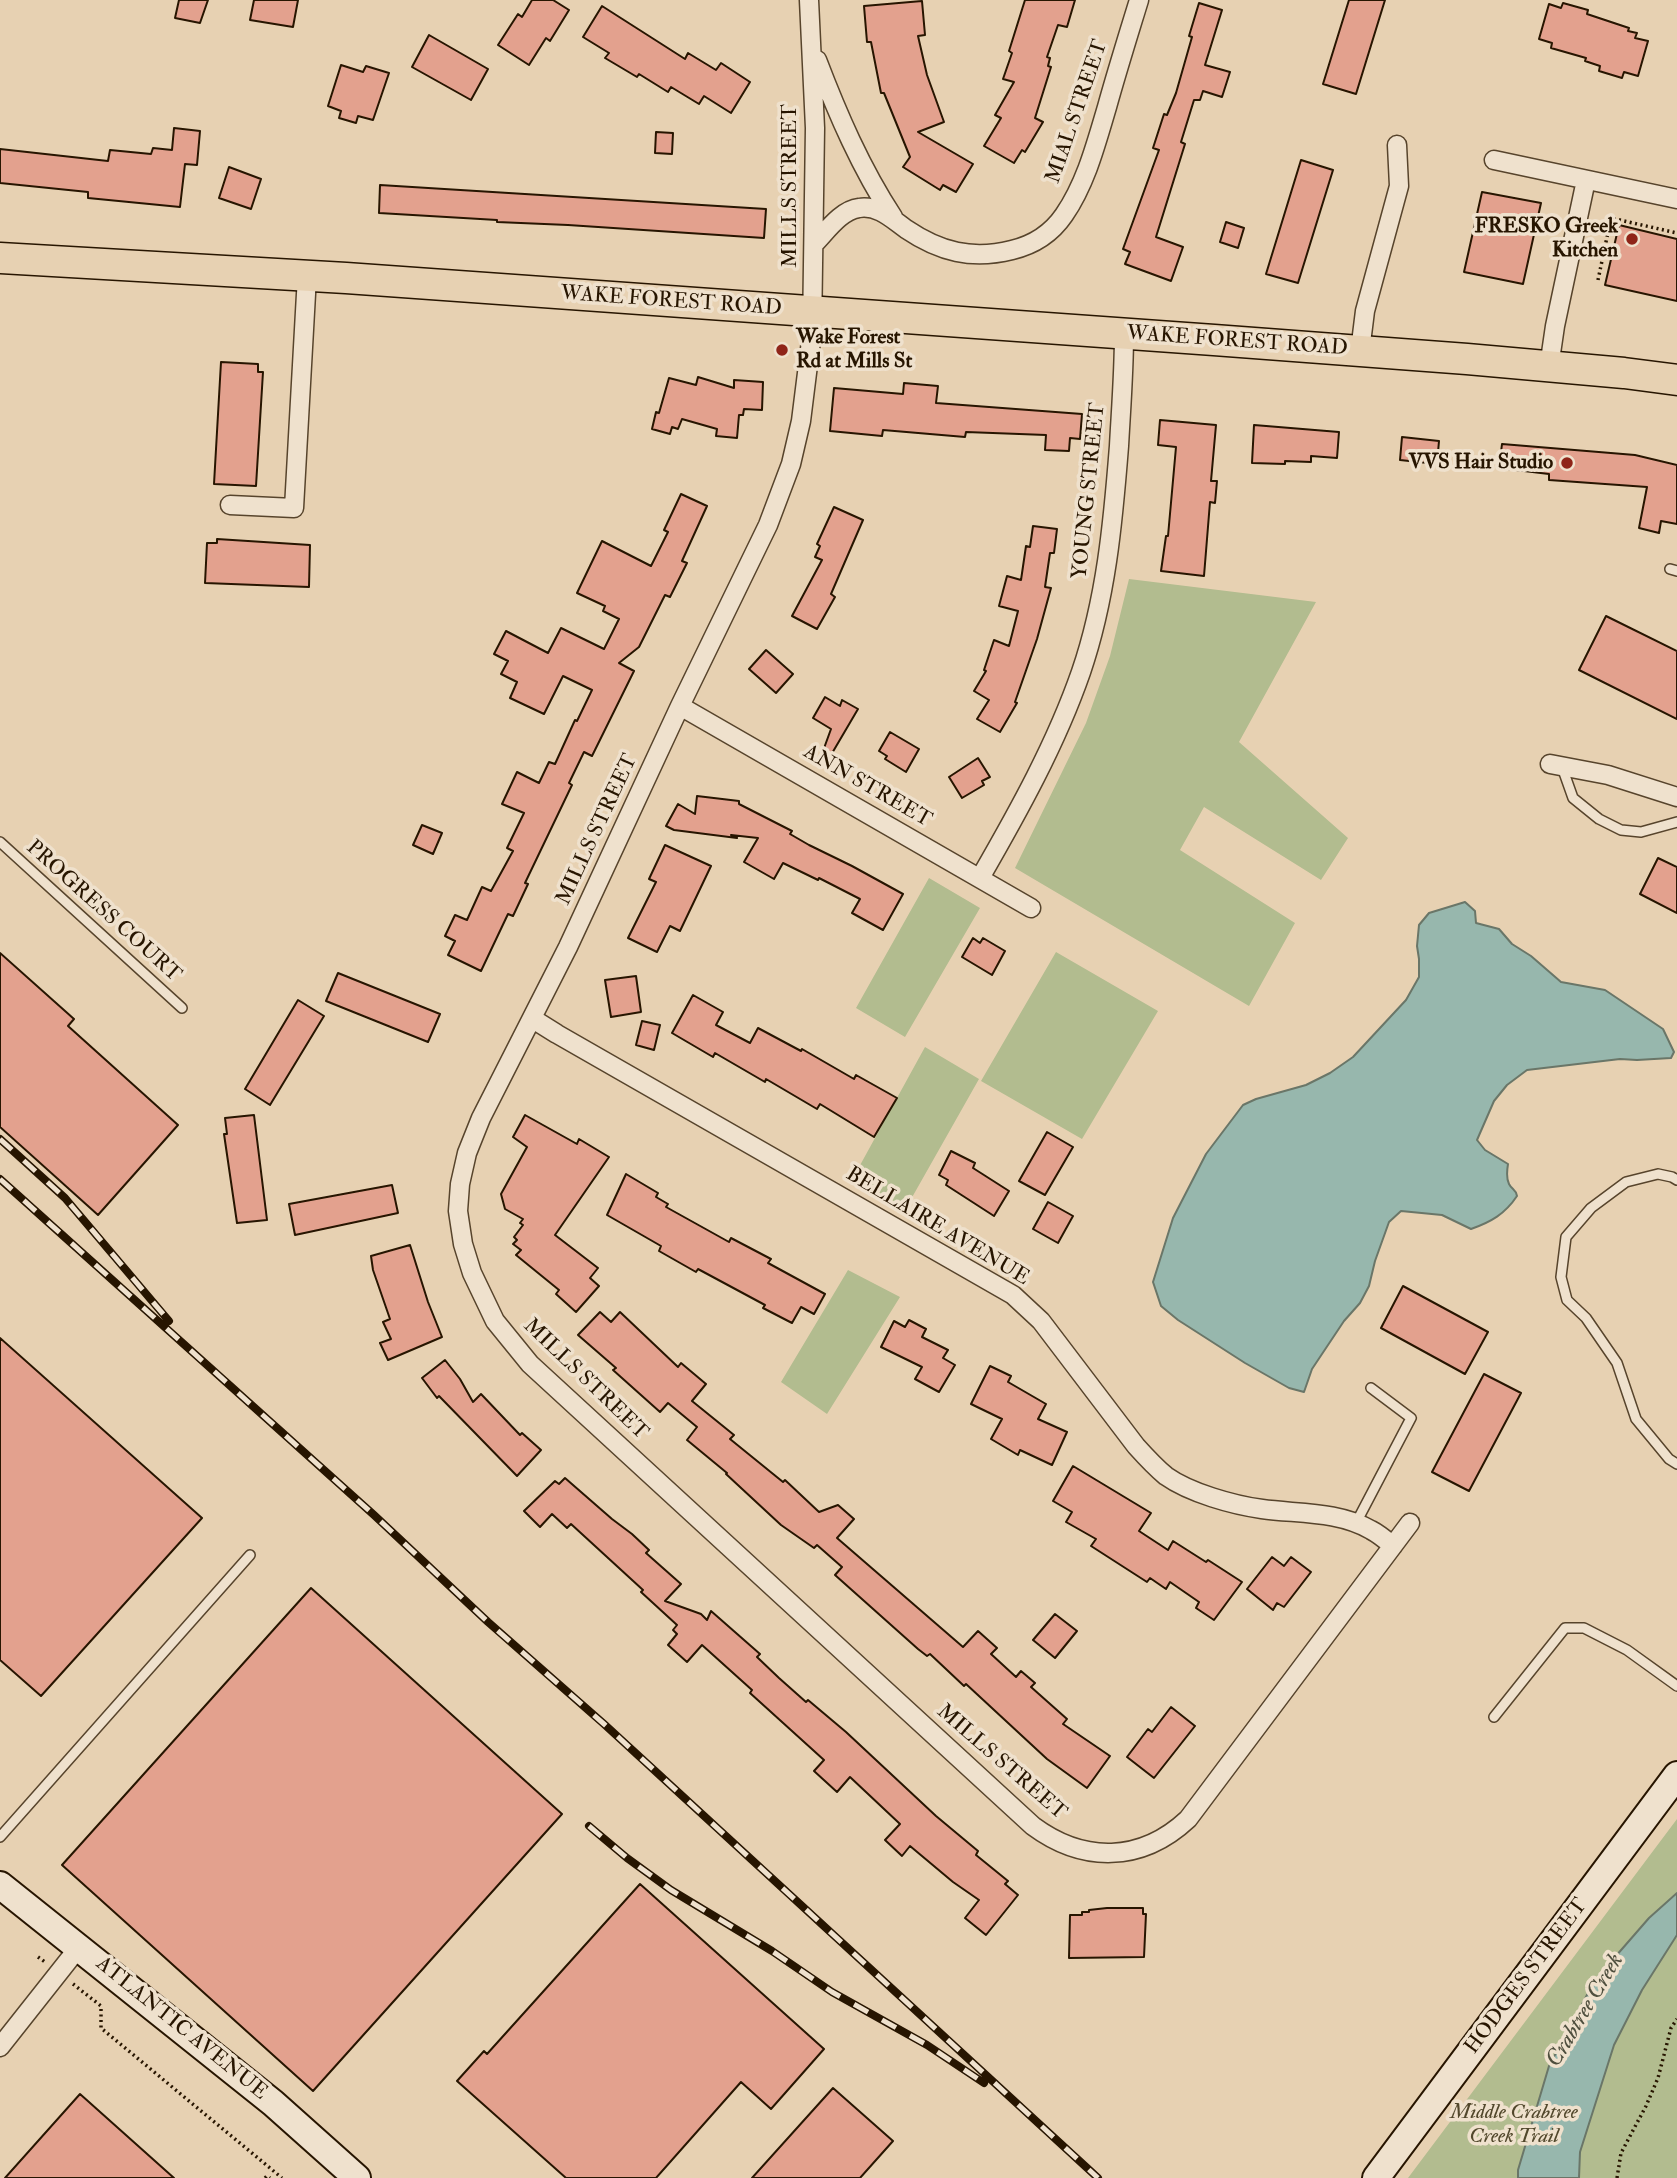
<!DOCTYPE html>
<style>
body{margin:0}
canvas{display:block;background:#e7d1b2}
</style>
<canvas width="1677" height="2178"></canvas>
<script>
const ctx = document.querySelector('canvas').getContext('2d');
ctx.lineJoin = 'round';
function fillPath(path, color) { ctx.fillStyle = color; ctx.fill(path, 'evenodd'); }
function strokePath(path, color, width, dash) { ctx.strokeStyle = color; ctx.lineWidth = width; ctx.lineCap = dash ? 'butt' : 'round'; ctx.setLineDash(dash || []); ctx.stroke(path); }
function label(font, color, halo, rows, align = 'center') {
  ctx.font = font + ' "IM FELL Double Pica",serif'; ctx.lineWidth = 7; ctx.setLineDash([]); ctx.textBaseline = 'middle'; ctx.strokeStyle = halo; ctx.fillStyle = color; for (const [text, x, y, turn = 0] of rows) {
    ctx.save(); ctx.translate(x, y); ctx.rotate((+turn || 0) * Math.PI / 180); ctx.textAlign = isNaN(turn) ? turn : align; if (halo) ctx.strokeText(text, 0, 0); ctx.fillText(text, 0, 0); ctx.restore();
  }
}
fillPath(new Path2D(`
 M1129 579 1316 602 1239 742 1348 838 1321 880 1204 807 1180 850 1295 923 1249 1006 1015 868 1086 723 1110 656Z
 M929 878 980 908 905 1037 856 1008Z
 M1056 952 1158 1011 1082 1139 981 1081Z
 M925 1047 979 1079 906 1208 853 1178Z
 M848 1270 900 1297 827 1414 781 1382Z
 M1677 1819V2178H1408Z`), '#b2bc8f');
const water = new Path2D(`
 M1465 902 1475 911 1476 923 1499 929 1512 944 1531 956 1561 982 1605 990 1663 1029 1674 1052 1671 1058 1637 1060 1620 1059 1527 1070 1507 1085 1494 1101 1477 1140 1485 1150 1508 1164C1507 1170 1506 1178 1509 1184 1512 1190 1516 1189 1517 1196 1505 1214 1491 1222 1471 1229L1442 1215 1401 1211 1389 1222 1375 1261 1369 1286 1360 1303 1344 1321 1312 1369 1304 1392 1289 1388 1245 1363 1178 1320 1161 1306 1153 1282 1173 1218 1206 1154 1243 1105 1256 1099 1306 1085 1330 1073 1353 1057 1406 1000 1419 977V959L1417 946 1419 925 1429 913Z
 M1677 1893V1935L1642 1990 1614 2045 1580 2152 1579 2178H1518V2170L1549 2066 1595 1980 1649 1918Z`);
fillPath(water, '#97b7ad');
strokePath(water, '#6a7668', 2);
const building = new Path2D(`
 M179 0H208L200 23 175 18Z
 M254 0H298L293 27 250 20Z
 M532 0H553L569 10 550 41 546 38 529 65 498 45 518 14 522 17Z
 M1025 0H1075L1067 27 1058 25 1047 57 1050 58 1048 66 1051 67 1035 118 1043 122 1025 152 1022 150 1014 163 984 146 1001 118 995 115 1014 82 1003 79 1012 53 1009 51Z
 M1349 0H1385L1356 94 1323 84Z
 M922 1 925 35 918 36 927 75 944 122 918 132 973 164 956 192 943 185 940 190 903 167 910 157 884 93H881L871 42H867L864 6Z
 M1199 3 1222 10 1205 65 1230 72 1222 97 1203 91 1200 100H1194L1181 142 1185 144 1156 237 1183 247 1171 281 1125 264 1130 252 1123 249 1159 150 1153 148 1164 114 1167 115 1176 93 1192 37 1189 36Z
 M1563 3 1588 10 1587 14 1629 28 1628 31 1637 33 1635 38 1648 41 1638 76 1624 72 1622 78 1599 71 1600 66 1585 61 1586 58 1551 48 1552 43 1539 39 1549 4 1561 8Z
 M602 6 685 59 688 53 716 70 721 63 750 82 731 113 704 96 699 104 671 87 668 92 639 74 637 77 605 58 609 53 583 37Z
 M429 35 488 69 471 100 412 67Z
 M341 65 363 72 366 66 389 73 373 120 358 116 356 123 339 118 341 111 328 106Z
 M174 128 200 131 197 165 185 164 180 207 88 198V192L0 183V149L108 161 110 150 151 154 153 148 172 150Z
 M656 132 673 133 672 154 655 153Z
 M1301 160 1333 170 1298 283 1266 274Z
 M229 167 261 179 251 209 219 198Z
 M380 185 766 209 764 238 568 225 497 222V220L379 213Z
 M1482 192 1541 203 1523 284 1464 272Z
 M1226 222 1244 228 1238 248 1220 242Z
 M1619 225 1677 239V301L1605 285Z
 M221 362 258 364V372H263L256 486 214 484Z
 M698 377 734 388V380L763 382 762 410 744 409 743 415H739L737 438 716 436 717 429 682 419 678 429 672 427 670 434 652 429 656 412 659 413 669 378 696 385Z
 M904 383 938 386 936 403 1082 414 1080 439 1070 438 1069 451 1045 450 1046 435 966 432 965 437 883 430 882 436 830 431 834 388 903 394Z
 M1160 420 1216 425 1211 481H1217L1215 503 1210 502 1204 576 1161 571 1166 536H1168L1176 447 1158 445Z
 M1254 425 1339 432 1337 458 1311 456V462L1285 461V464L1252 463Z
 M1402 437 1439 441 1437 464 1400 460Z
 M1502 444 1635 455 1677 465V524L1661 521 1659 533 1639 528 1647 487 1549 480V474L1499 468Z
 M681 494 707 506 682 561 687 563 670 597 665 595 639 647 619 663 634 671 592 756 584 752 569 783 572 785 525 883 528 884 513 916 508 914 481 971 448 955 455 941 445 936 455 915 467 920 482 887 491 891 513 851 507 848 524 813 502 804 517 772 539 783 549 762 555 764 575 720 577 721 592 690 563 676 544 714 510 698 517 682 501 674 508 661 494 654 506 631 548 653 561 628 604 649 619 619 603 611 605 606 577 593 602 541 651 566 668 532 664 530Z
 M834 507 863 520 831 594 835 597 817 629 792 616 822 560 815 557 820 546 817 544Z
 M1033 526 1057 529 1054 553H1050L1045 587 1051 588 1037 639 1015 702 1017 703 1000 732 977 719 989 700 974 691 986 671 984 670 994 640 1009 646 1018 611 999 606 1007 576 1021 580 1026 546 1030 547Z
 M217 539 310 545 309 587 205 583 207 543H217Z
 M1606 616 1677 651V719L1579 670Z
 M766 650 793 674 776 693 749 669Z
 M825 697 840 706 842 700 858 709 831 755 823 751 831 729 813 718Z
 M890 732 919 749 906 772 885 759 887 756 879 751Z
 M978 758 990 777 982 781 984 785 962 798 949 777Z
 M697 796 739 801V804L792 831 790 834 809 845 852 866 903 894 883 930 852 913 860 899 819 878 818 880 783 863 774 879 744 862 758 838 731 835 737 838 674 830 666 826 678 804 695 814Z
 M422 825 442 833 433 854 413 845Z
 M665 845 711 866 680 931 670 926 657 952 628 938 656 882 649 879Z
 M1658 858 1677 867V913L1640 894Z
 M973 938 980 943 983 938 1005 951 992 975 962 957Z
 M0 953 74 1019 68 1026 178 1125 98 1215 0 1127Z
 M338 973 440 1014 428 1042 326 1001Z
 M636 976 641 1012 611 1017 605 980Z
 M693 995 723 1012 716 1025 750 1043 758 1028 801 1051 802 1049 854 1079 856 1075 897 1098 874 1137 820 1104 817 1109 766 1079 765 1082 715 1053 713 1057 672 1033Z
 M298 1000 324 1016 270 1105 245 1089Z
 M642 1021 660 1025 654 1050 636 1045Z
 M254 1115 267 1220 237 1223 224 1134H227L225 1118Z
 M525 1115 577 1144 579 1139 609 1157 555 1235 598 1268 590 1278 599 1286 576 1312 556 1294 559 1290 516 1255 521 1250 513 1244 517 1240 514 1237 523 1225 520 1223 523 1219 505 1209 501 1194 527 1147 513 1137Z
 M1047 1132 1073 1147 1045 1195 1019 1181Z
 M951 1151 975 1163 973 1168 1009 1191 994 1216 946 1185 948 1180 939 1175Z
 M626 1174 658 1193 656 1197 668 1204 666 1207 729 1242 731 1238 771 1259 768 1263 825 1294 814 1314 801 1307 792 1323 763 1308 765 1305 698 1269 696 1272 659 1251 661 1246 607 1215Z
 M392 1185 398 1213 295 1235 289 1204Z
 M1048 1202 1073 1216 1058 1243 1033 1229Z
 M410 1245 428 1302 442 1337 388 1360 380 1343 391 1339 383 1322 390 1319 373 1270 371 1256Z
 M1403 1286 1488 1332 1465 1374 1381 1328Z
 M600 1312 611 1322 620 1312 678 1367 681 1363 706 1384 692 1401 734 1435 730 1439 783 1482 785 1480 819 1512 838 1505 854 1519 837 1538 963 1647 978 1631 997 1648 991 1654 1016 1677 1021 1671 1035 1683 1031 1687 1067 1719 1063 1724 1110 1756 1087 1788 1047 1759 966 1684 964 1686 930 1654 927 1656 918 1649 835 1575 842 1567 817 1545 814 1548 781 1525 726 1474 727 1473 687 1440 697 1427 668 1403 660 1412 613 1370 616 1368 578 1335Z
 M909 1320 926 1329 922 1337 948 1350 943 1358 955 1365 939 1392 915 1379 922 1367 881 1347 894 1321 905 1327Z
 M0 1338 202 1518 41 1696 0 1660Z
 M445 1360 460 1379 473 1402 481 1394 520 1435 522 1433 541 1450 517 1476 439 1396 437 1398 422 1378Z
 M990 1366 1011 1376 1008 1382 1046 1404 1038 1419 1067 1432 1052 1465 1020 1450 1018 1455 991 1439 1002 1419 971 1404Z
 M1484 1374 1521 1393 1469 1491 1432 1472Z
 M1073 1466 1151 1513 1139 1531 1168 1550 1173 1541 1206 1562 1208 1560 1242 1582 1214 1620 1196 1608 1199 1602 1170 1582 1166 1589 1150 1578 1147 1582 1091 1546 1096 1539 1066 1522 1072 1512 1053 1501Z
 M565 1478 612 1519 632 1534 649 1550 646 1553 681 1584 665 1601 701 1614 707 1620 711 1611 760 1654 757 1657 779 1678 806 1702 808 1700 846 1732 936 1816 978 1851 976 1855 1008 1881 1005 1884 1018 1895 986 1935 965 1918 979 1900 953 1882 910 1846 902 1856 885 1840 900 1824 850 1777 837 1792 814 1771 824 1760 750 1693 752 1690 702 1645 687 1662 668 1645 677 1634 673 1630 677 1625 641 1592 643 1590 571 1524 567 1528 552 1514 540 1527 524 1511 555 1481 559 1484Z
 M1272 1557 1284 1566 1291 1557 1311 1572 1284 1607 1277 1603 1273 1610 1247 1589Z
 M311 1588 562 1814 313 2091 62 1865Z
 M1055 1614 1077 1631 1055 1658 1033 1640Z
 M1171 1707 1195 1726 1154 1778 1127 1757 1148 1729 1152 1732Z
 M640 1884 824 2049 771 2109 741 2082 656 2178H566L457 2081 484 2051 487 2054Z
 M1107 1908H1143V1914H1146L1144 1957 1069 1958 1070 1915H1082V1912H1089V1910Z
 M833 2088 893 2141 860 2178H752Z
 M80 2094 174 2178H5Z`);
fillPath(building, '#e3a18e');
strokePath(building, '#271500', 2);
const lane = new Path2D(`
 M1670 569 1677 571
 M1562 767 1573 798 1599 819 1621 830 1641 832 1677 822
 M0 842 182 1008
 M1677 1180 1672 1177 1658 1174 1626 1182 1591 1208 1566 1237 1561 1277 1567 1300 1586 1318 1617 1363 1636 1419 1669 1459 1677 1464
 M1356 1523 1411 1418 1371 1388
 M1494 1717 1565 1628H1584L1627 1650 1677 1686
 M0 1837 250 1555`);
const street = new Path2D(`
 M809 0 815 128 812 333 801 421 791 464 768 525 680 706 568 947 481 1118 467 1153 460 1184 458 1211 463 1244 472 1273 495 1321 530 1364 1033 1826C1083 1863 1141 1863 1188 1819L1410 1523
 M817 60C838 115 861 168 893 217
 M1494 160 1677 199
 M814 244C826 232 841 210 859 208 878 205 892 219 906 229 940 252 972 260 1012 250 1033 245 1051 234 1064 215 1086 183 1096 144 1107 107 1117 71 1128 36 1139 0
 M1360 351 1365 311 1399 186 1397 145
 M1549 367 1555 326 1586 180
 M230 505 294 508 307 276
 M680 706 1031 908
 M1550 764 1608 775 1677 797
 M980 878C1018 812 1056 744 1081 672 1106 599 1113 523 1119 446 1121 409 1124 372 1124 334
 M533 1019 557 1034 1013 1295 1041 1321 1136 1446C1145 1456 1155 1467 1166 1476 1190 1493 1233 1505 1262 1509 1298 1514 1338 1511 1371 1530 1379 1534 1386 1540 1393 1546
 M0 2047 79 1947`);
const secondary = new Path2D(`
 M0 1885 273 2103 357 2178
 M1376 2178 1677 1775`);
const primary = new Path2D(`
 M0 258 346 278 1214 340 1467 359 1624 373 1677 380`);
strokePath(lane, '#57442c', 12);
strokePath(street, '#57442c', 21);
strokePath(secondary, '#271500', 30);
strokePath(primary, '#271500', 33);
strokePath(new Path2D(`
 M1598 280 1611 218 1677 233
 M38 1957 45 1962
 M73 1984 101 2006V2028L282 2178
 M265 2178 267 2176 270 2178
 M1617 2178 1621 2153 1646 2106 1658 2078 1671 2028 1677 2019`), '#271500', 3.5, [2, 3.5]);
strokePath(lane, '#efe1cd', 9);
strokePath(street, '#efe1cd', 18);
strokePath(secondary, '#efe1cd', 26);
strokePath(primary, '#e7d1b2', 30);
const rail = new Path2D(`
 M0 1139 65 1198 169 1321
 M0 1179 374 1515 488 1622 604 1724 1098 2178
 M589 1826 627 1858 671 1890 772 1951 832 1992 927 2045 984 2083`);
strokePath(rail, '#271500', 8);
strokePath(rail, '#efe1cd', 5, [16]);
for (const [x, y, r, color] of [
 [1632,239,7,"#8f2418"],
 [782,350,7,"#8f2418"],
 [1567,463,7,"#8f2418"]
]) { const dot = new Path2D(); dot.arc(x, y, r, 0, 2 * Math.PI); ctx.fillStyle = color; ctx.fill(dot); strokePath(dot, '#efe1cd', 2.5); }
label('21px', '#271500', '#efe1cd', [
 ["MIAL STREET",1078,112,-71],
 ["MILLS STREET",791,186,-90],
 ["WAKE FOREST ROAD",671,302,4],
 ["WAKE FOREST ROAD",1237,342,4],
 ["YOUNG STREET",1090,491,-84],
 ["ANN STREET",867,787,30],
 ["MILLS STREET",598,830,-65],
 ["PROGRESS COURT",103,912,42],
 ["BELLAIRE AVENUE",937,1227,31],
 ["MILLS STREET",585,1380,44],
 ["MILLS STREET",1001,1763,41],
 ["HODGES STREET",1527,1977,-53],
 ["ATLANTIC AVENUE",181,2029,39]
]);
label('bold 21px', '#271500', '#efe1cd', [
 ["FRESKO Greek",1618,227],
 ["Kitchen",1618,251],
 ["Wake Forest",796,338,"left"],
 ["Rd at Mills St",796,362,"left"],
 ["VVS Hair Studio",1553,463]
], 'right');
label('italic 21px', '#51472b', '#efe1cd', [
 ["Middle Crabtree",1514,2113],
 ["Creek Trail",1514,2137]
]);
label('italic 23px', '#4e4e3d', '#efe1cd', [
 ["Crabtree Creek",1586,2011,-59]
]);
</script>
